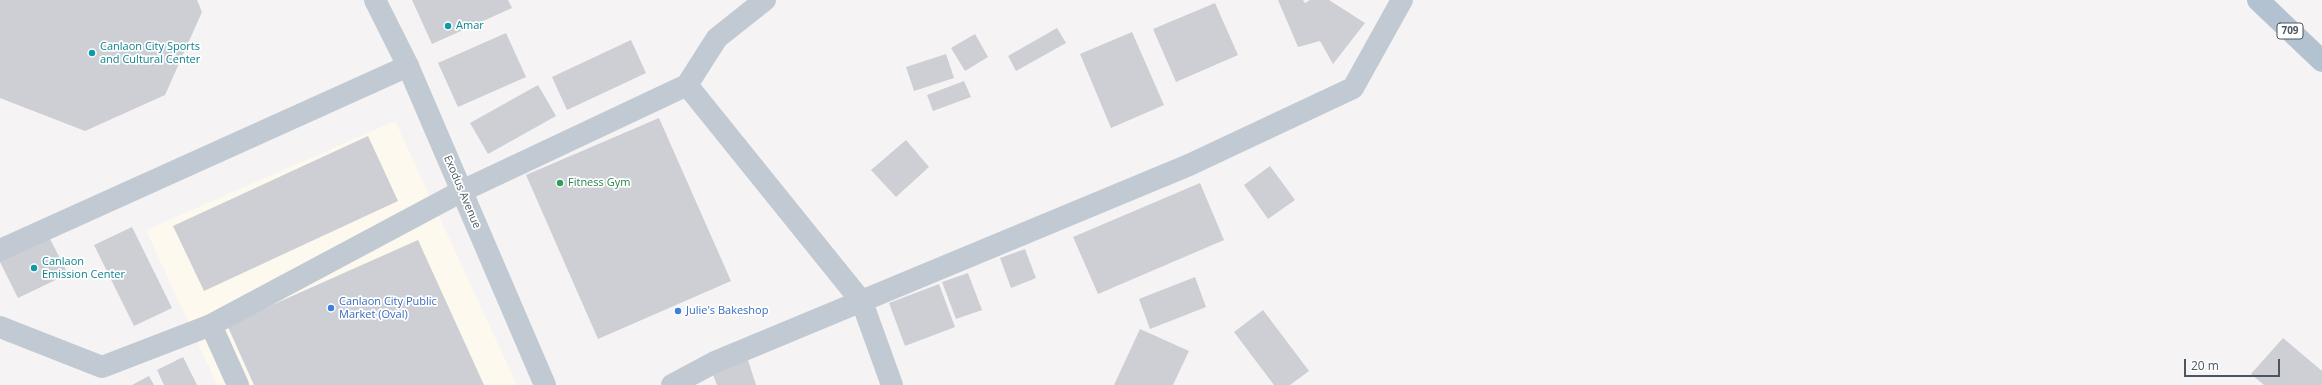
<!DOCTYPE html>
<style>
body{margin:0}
#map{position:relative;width:2322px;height:385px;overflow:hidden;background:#f5f3f3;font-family:"Open Sans",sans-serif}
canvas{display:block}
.scale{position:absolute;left:2184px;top:359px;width:96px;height:18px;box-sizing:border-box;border:2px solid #4a5661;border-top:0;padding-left:5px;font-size:12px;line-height:14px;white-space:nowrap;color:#4a5661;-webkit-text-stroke:3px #fff;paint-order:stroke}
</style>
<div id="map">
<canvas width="2322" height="385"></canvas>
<div class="scale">20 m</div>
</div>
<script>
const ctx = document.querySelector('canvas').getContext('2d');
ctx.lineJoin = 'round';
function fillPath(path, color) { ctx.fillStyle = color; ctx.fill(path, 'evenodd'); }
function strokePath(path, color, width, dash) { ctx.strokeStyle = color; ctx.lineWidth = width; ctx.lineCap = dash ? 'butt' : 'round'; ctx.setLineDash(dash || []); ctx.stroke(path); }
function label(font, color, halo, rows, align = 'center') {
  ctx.font = font + ' "Open Sans",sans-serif'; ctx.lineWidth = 3.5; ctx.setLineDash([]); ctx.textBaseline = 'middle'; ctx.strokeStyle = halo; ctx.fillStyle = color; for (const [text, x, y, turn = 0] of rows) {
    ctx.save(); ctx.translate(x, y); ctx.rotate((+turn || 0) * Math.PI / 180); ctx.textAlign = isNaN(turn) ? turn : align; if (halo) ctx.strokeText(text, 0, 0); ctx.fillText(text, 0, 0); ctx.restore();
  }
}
fillPath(new Path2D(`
 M395 121 517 385H217L146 230Z`), '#fdf9ef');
fillPath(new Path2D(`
 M0 0H197L202 12 165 95 85 131 0 98Z
 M412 0H508L512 8 432 44Z
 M1278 0H1303L1305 3 1310 0H1329L1365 23 1333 64 1320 41 1298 47Z
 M1215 3 1238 55 1176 82 1153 29Z
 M1057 28 1066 43 1016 71 1008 56Z
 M1132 32 1164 105 1111 128 1080 54Z
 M506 33 526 77 458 107 438 63Z
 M975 34 988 57 965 71 951 48Z
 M631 40 646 73 567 110 552 77Z
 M946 54 954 78 914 91 906 67Z
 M964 81 971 97 933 111 927 95Z
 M538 85 556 116 488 154 470 123Z
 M659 118 731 281 598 339 526 175Z
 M368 136 398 201 204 291 173 226Z
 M906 140 929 167 896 197 871 170Z
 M1270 166 1295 200 1268 219 1244 185Z
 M1200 183 1224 240 1098 294 1073 237Z
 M132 227 172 308 134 326 94 245Z
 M47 233 68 274 18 298 0 262V256Z
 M418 240 484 385H254L227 325Z
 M1025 249 1036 278 1011 288 1000 258Z
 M968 273 982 310 956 319 942 282Z
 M1195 277 1206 307 1150 329 1139 299Z
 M939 284 955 327 905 346 889 303Z
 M1263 310 1309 371 1290 385H1274L1234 332Z
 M1140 329 1189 351 1173 385H1114Z
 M2283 338 2322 371V385H2264L2251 374Z
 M183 357 197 385H164L157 370Z
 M748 360 756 385H717L712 372Z
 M149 376 154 385H132Z`), '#cdcfd5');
strokePath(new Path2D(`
 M687 85 717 38 765 0
 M0 250 408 66
 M211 325 238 385
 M0 327 102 367 211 325 462 191 687 85 862 302 892 385
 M672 385 715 362 1189 165 1353 88 1402 0`), '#c1cad2', 22);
strokePath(new Path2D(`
 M375 0 408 66 545 385`), '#c1cad2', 22);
strokePath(new Path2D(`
 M2258 0 2322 61`), '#b3c2d1', 22);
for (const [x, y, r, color] of [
 [448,26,4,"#0f9aa8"],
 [92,53,4,"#0f9aa8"],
 [560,183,4,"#2e9e5b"],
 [34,268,4,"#0f9aa8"],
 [331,308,4,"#3f7fe0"],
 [678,311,4,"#3f7fe0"]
]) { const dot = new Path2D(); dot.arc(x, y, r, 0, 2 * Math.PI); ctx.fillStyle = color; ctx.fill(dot); strokePath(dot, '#fff', 1.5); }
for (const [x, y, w] of [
 [2290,31,26]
]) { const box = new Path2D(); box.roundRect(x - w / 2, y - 8, w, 16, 3); ctx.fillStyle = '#fff'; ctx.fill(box); strokePath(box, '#4a5661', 1); }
label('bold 10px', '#4a5661', null, [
 ["709",2290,31]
]);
label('11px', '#0d838f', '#fff', [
 ["Amar",456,26],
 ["Canlaon City Sports",100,47],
 ["and Cultural Center",100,60],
 ["Canlaon",42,262],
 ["Emission Center",42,275]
], 'left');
label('11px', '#27864d', '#fff', [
 ["Fitness Gym",568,183]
], 'left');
label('11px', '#4a5661', '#fff', [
 ["Exodus Avenue",462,192,67]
]);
label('11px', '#366cbe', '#fff', [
 ["Canlaon City Public",339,302],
 ["Market (Oval)",339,315],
 ["Julie's Bakeshop",686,311]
], 'left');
</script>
